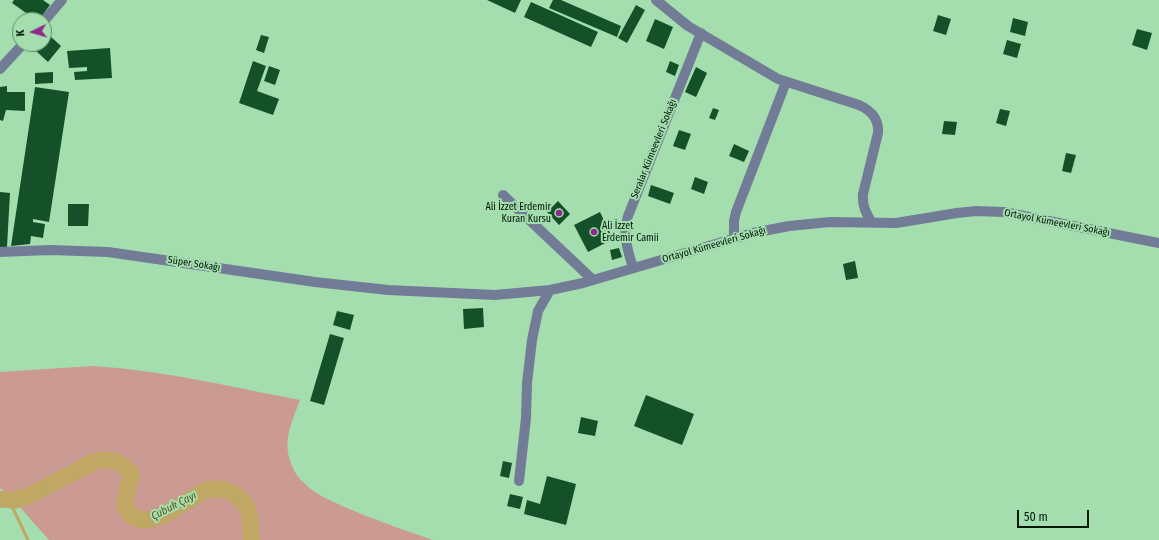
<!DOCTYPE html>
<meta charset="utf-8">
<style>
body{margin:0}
#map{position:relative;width:1159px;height:540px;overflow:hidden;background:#a4deaf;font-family:"Fira Sans Condensed",sans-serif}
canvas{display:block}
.north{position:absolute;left:12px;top:12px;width:40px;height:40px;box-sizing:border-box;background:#a4deaf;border:1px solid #638e6c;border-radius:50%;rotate:265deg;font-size:11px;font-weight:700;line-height:16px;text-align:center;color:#021707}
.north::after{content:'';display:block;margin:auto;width:14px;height:18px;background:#90278b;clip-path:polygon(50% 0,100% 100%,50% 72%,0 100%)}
.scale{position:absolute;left:1017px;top:510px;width:72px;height:18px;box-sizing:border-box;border:2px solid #021707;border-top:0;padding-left:5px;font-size:12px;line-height:14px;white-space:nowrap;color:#021707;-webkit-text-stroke:3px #a4deaf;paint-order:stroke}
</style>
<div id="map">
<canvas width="1159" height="540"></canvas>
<div class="north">K</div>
<div class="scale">50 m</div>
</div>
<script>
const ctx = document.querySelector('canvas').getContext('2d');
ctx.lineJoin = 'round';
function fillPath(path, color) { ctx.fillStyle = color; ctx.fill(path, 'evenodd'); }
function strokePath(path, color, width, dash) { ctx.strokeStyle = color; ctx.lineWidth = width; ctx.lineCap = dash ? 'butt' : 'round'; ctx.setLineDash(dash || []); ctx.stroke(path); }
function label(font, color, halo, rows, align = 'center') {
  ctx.font = font + ' "Fira Sans Condensed",sans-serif'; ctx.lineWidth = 4; ctx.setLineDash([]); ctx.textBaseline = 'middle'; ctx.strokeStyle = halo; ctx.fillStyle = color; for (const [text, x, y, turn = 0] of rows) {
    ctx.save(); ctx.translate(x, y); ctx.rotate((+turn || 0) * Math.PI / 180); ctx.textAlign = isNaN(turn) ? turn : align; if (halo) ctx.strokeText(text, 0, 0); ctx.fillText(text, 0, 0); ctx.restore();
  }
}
fillPath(new Path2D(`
 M92 366C161 370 232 387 300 400 294 416 285 435 288 453 290 463 295 475 303 482 315 495 332 501 347 508 375 520 404 530 433 540H49L17 504 0 503V494L8 495 0 488V372Z`), '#cb9a92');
strokePath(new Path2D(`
 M9 500 28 540`), '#c0a763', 3);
strokePath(new Path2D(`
 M0 499 15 500 26 497 94 462C109 457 123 462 132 475 130 483 125 493 125 502 124 506 128 512 131 515 150 532 187 499 206 490 226 486 247 496 250 518 251 526 250 533 252 540`), '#c0a763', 17);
fillPath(new Path2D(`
 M14 0H43L50 5 39 20H36L12 3Z
 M487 0H521L515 13Z
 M553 0H561L621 26 617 37 549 8Z
 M531 2 598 32 591 47 524 17Z
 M636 5 645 10 627 43 618 38Z
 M938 15 951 19 946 35 933 31Z
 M1013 18 1028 22 1025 36 1010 32Z
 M655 19 673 27 664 49 646 41Z
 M1137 29 1152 33 1147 50 1132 45Z
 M49 35 61 46 48 62 36 51 42 44H44V41Z
 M261 35 269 37 264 53 256 50Z
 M1007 40 1021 44 1017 58 1003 54Z
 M110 48 112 78 75 80 74 72 87 71V67L69 68 67 51Z
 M253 61 266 66 257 91 279 99 273 115 239 103Z
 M670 61 679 65 675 76 666 72Z
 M269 66 280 70 275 85 264 81Z
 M696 67 707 73 696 97 685 92Z
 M53 72V83L35 84V73Z
 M7 86V92H25V111L6 110 3 121 0 120V87Z
 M35 87 69 92 49 222 33 219V222L45 224 43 238 31 236 30 244 11 246Z
 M713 108 719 110 715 120 709 118Z
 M1000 109 1010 111 1006 126 996 123Z
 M944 121 957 122 955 135 942 134Z
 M679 130 691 134 685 150 673 146Z
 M734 144 749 151 744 162 729 156Z
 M1066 153 1076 155 1071 173 1062 171Z
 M695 177 708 182 704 194 691 189Z
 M651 185 674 193 670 204 648 196Z
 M0 192 10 193 7 247H0Z
 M558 201 570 214 559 225 547 212Z
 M68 204H89L88 226H68Z
 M600 212 613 239 588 252 574 225Z
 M619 248 622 257 612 260 610 250Z
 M855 261 858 278 846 280 843 264Z
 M483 308 484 327 464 329 463 309Z
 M337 311 354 315 350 330 333 325Z
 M330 334 344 338 324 405 310 401Z
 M646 395 694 414 682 445 634 426Z
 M581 417 598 421 595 436 578 433Z
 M503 461 512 463 509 478 500 476Z
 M547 476 576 484 566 525 524 514 527 500 540 504Z
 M510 494 523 497 520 509 507 506Z`), '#145128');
strokePath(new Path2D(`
 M656 0 688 26 778 79 859 105C872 111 879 119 878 133L863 194C862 206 866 213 872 223
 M44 21 62 0
 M0 69 23 44
 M503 195 593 280
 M734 238V221L736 212 786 82
 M0 252 50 250 108 252 315 282 388 290 495 295 550 290 583 283 753 233 789 226 830 222 896 223 957 213 976 211 1004 212 1159 243
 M633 268C628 251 622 234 628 216L701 33
 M519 481 526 418 527 383 532 340 538 311 550 290`), '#737c96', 10);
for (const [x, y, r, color] of [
 [559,213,4,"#90278b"],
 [594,232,4,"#90278b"]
]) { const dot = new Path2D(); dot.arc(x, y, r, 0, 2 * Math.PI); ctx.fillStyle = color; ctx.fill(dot); strokePath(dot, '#a4deaf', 1.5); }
label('10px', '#021707', '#a4deaf', [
 ["Seralar Kümeevleri Sokağı",654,149,-68],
 ["Ortayol Kümeevleri Sokağı",1057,223,11],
 ["Ortayol Kümeevleri Sokağı",714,245,-16],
 ["Süper Sokağı",194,264,9]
]);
label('10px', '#021707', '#a4deaf', [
 ["Ali İzzet Erdemir",551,207],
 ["Kuran Kursu",551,219],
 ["Ali İzzet",602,226,"left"],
 ["Erdemir Camii",602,238,"left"]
], 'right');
label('italic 11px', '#62511d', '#a4deaf', [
 ["Çubuk Çayı",174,506,-27]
]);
</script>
